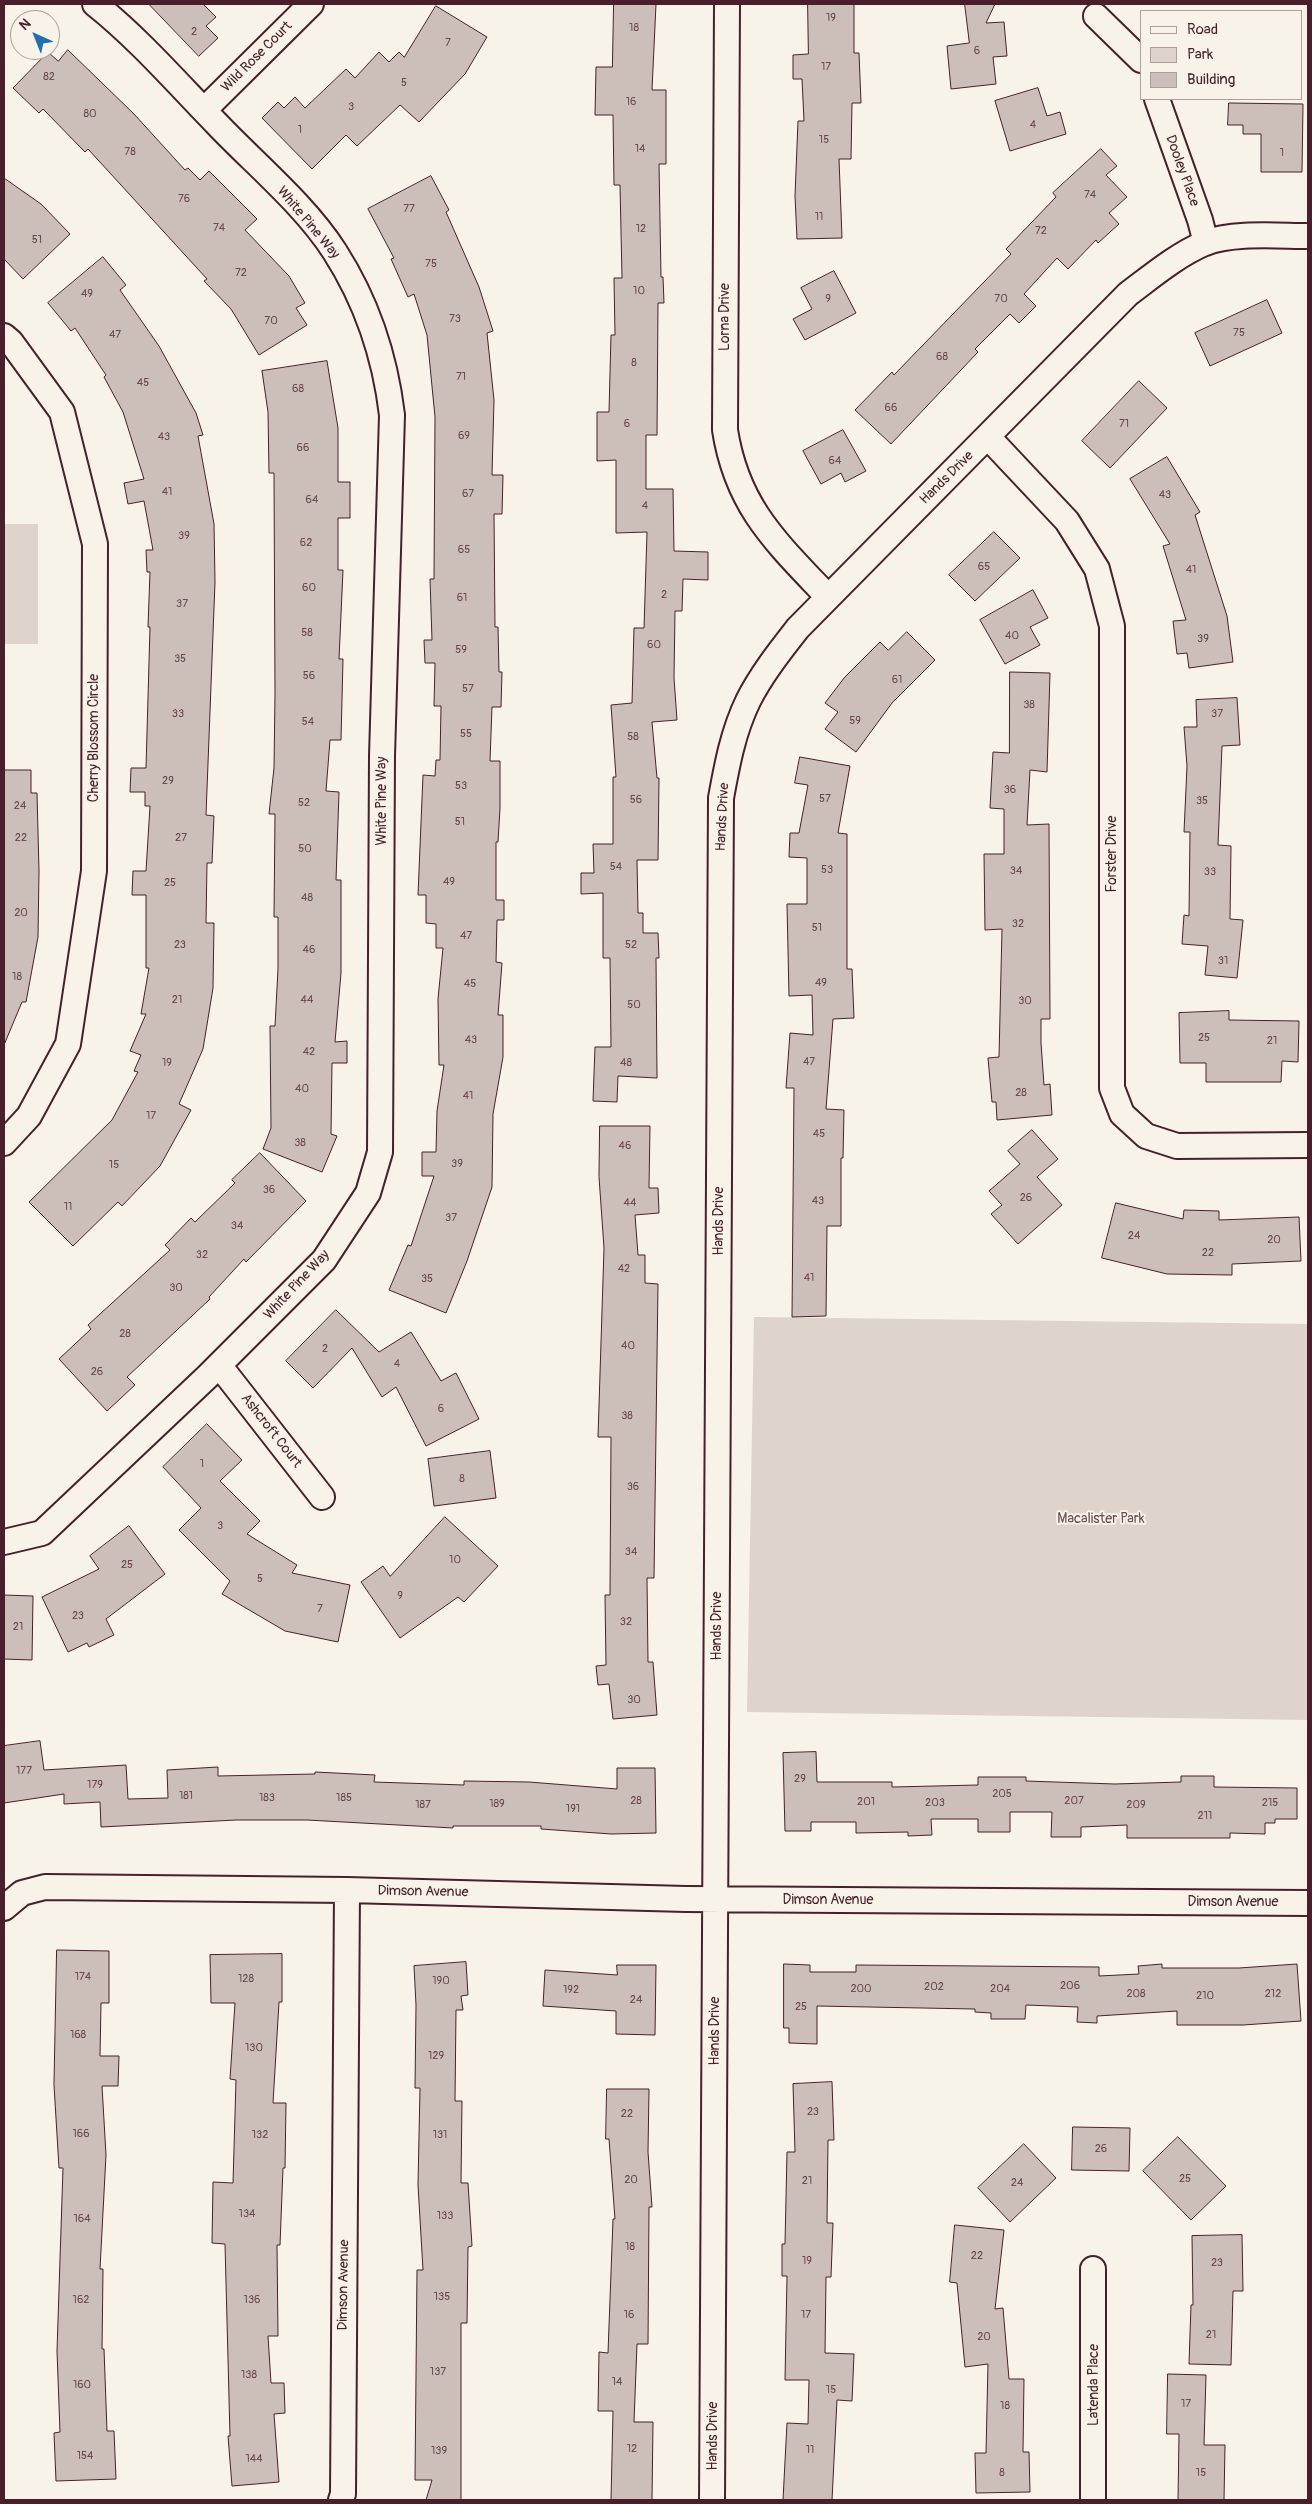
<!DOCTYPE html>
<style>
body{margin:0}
#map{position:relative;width:1312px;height:2504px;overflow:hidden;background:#f7f3e8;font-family:Pangolin,sans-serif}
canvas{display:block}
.frame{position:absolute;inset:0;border:5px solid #4a1f2b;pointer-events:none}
.legend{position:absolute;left:1140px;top:10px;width:162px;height:90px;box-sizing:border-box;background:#f7f3e8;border:1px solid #b29e9c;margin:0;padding:6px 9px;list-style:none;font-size:15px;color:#4a1f2b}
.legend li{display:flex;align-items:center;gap:10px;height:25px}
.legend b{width:25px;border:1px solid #b29e9c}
.north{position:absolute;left:10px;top:10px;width:50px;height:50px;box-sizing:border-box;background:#f7f3e8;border:1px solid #b29e9c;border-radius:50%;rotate:316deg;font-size:14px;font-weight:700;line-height:20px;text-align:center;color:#4a1f2b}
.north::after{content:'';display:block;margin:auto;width:18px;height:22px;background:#1f6fb2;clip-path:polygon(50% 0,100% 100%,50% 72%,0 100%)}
</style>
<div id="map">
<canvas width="1312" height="2504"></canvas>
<div class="frame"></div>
<ul class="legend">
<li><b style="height:6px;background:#f7f3e8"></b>Road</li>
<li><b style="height:14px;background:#ded4cc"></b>Park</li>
<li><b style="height:14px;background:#ccbfb9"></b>Building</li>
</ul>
<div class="north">N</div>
</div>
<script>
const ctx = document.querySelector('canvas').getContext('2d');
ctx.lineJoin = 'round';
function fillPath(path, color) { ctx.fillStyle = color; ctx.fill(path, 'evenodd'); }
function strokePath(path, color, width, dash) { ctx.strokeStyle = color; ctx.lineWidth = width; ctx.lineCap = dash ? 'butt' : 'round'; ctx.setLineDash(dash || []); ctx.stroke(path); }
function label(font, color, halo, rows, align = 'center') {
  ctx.font = font + ' Pangolin,sans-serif'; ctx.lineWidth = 4; ctx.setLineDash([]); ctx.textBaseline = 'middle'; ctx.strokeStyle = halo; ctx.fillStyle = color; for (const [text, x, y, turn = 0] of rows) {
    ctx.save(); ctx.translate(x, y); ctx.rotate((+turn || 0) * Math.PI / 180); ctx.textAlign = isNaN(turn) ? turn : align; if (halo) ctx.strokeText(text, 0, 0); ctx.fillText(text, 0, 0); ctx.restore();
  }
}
fillPath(new Path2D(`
 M4 524H38V644H4Z
 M754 1317 1308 1324V1720L747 1712Z`), '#ded4cc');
const building = new Path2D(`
 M149 4H203L216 17 206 26 218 38 199 56Z
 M614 4H656L652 90H666V164H659L661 277H663L664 303H658L657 435H646V489H673L674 551 708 552V580L683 579 682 611H675L674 678 677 720 652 722 657 778H659L658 860H637L638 913H643V933H658L659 958H656L657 1078 618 1076 617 1102 593 1101 595 1047H611L610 958H603V893L581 894V873H594L593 844H613V777H616L611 705 632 703 634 628H644L647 532 616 533V460L597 461V412H609L611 335H615L614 278H622L620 185H614L613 115H595L596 67H612Z
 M808 4H854V53H859L861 103H852L851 159H839L842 238 797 239 795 196 798 121H804L802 79H793V55L808 54Z
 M965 4H995L986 23 1004 22 1007 56 993 57 996 84 951 89 947 46 969 43Z
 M436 6 487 37 465 74 419 122 400 105 357 146 346 135 312 169 262 118 278 102 284 108 295 97 305 108 346 69 355 78 379 52 389 62 399 52 404 57Z
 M68 50 134 114 185 170 188 168 200 180 209 171 257 219 245 230 289 276 305 303 296 308 307 325 259 355 231 309 204 281 207 279 88 149 85 152 43 109 39 113 13 88 48 52 58 61Z
 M1038 88 1047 116 1060 112 1066 134 1010 151 995 101Z
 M1229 103 1303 104 1302 172H1261V134H1243V125H1228Z
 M1101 149 1117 166 1106 175 1127 197 1109 213 1119 224 1098 243 1096 240 1068 269 1057 258 1024 294 1036 306 1019 323 1010 314 975 349 978 352 891 444 855 410 892 372 894 375 1011 254 1006 249 1056 197 1053 193Z
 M431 176 449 210 446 212 479 287 493 331 487 333 494 400 492 475H503L502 514H494L495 627H498L499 672H502L501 707H492L490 761H500V808L498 842H496V900H504V920H497L496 962 502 963 498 1015H503V1057L493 1114 492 1187 467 1261 446 1313 389 1290 408 1245 411 1246 434 1176H422V1152H436L437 1111 444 1065H439L438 999 443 948H436V924L426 923V895H418L423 775 435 776 436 760H440L441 706H434L435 663H425L424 640H432L430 579H434L435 417 427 335 414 294 408 297 391 259 394 258 368 209Z
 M4 178 41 204 70 234 23 279 4 259Z
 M103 257 126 285 120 290 159 346 196 413 203 435 198 436 214 524 215 582 206 815 214 816 212 863H207L206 923H214L213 988 203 1049 179 1104 191 1110 160 1166 122 1206 118 1202 73 1246 29 1202 112 1120 138 1072 134 1071 141 1055 130 1051 146 1014H141L149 968H146V895H132L133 871H146L150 806H145V792H130L131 768H146L150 627H148L150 572H147L146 550H153L144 501 128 504 124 483 144 479 123 412 104 377 106 375 75 328 71 331 48 303Z
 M834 271 856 313 805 340 793 319 812 309 801 288Z
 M1267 300 1282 333 1210 366 1195 333Z
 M327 361 338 428V482H350V518H338V570H343L339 659H343L341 740H330L326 791 339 792 336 880H341V973L335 1042 347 1041V1063H332L331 1134 337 1136 322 1172 263 1149 271 1128 270 1026H275L278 969V917H274L275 814H269L274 768 275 694 274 473H269L268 412 262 371Z
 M1139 381 1167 408 1110 468 1082 441Z
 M843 430 866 471 845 482 841 473 821 484 803 451Z
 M1167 457 1200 512 1195 515 1227 616 1233 662 1189 668 1187 653 1177 654 1173 621 1186 620 1163 546 1170 544 1130 479Z
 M994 532 1020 558 975 601 949 575Z
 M1033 590 1048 618 1030 627 1040 645 1005 664 980 620Z
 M907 632 935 660 892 703 856 752 825 729 838 712 825 703 844 678 880 642 888 650Z
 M1010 672 1050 673 1047 772 1030 770 1027 825 1049 824 1050 1019H1041V1043L1044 1085 1050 1084 1052 1115 997 1120 996 1102H992L988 1058 999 1057 1002 929 985 930 984 854H1004V809L990 808 993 752 1009 753Z
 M1237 698 1240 745 1222 746 1218 845 1231 846 1230 919 1243 920 1237 978 1205 975 1208 946 1182 944 1184 915 1189 916 1190 832H1184L1187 766 1184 727H1197L1196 700Z
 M800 757 850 766 838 833 847 834V969H852L854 1018 833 1019 826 1109 844 1110 843 1158H841V1226H827L826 1316 792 1317 794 1088H786L790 1033 813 1035 812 995 789 996 787 904H807V858L789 857 790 833H799L808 785 795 783Z
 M4 770H31V793H37L39 871 38 937 26 1002H22L4 1045Z
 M1229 1011V1020L1299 1021 1298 1062 1282 1061 1281 1082H1206V1063H1180L1179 1013Z
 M600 1126H650L649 1188H658L659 1213 635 1215 638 1255H645V1283L658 1284 654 1578H647L648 1662H653L657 1715 613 1719 609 1684 598 1685 596 1666 606 1665 605 1595H610L611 1437H598L604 1248 599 1177Z
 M1032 1130 1058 1159 1037 1177 1062 1205 1018 1244 991 1214 1002 1205 989 1191 1020 1164 1008 1151Z
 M260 1153 306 1201 246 1262 244 1259 209 1297 210 1299 127 1377 135 1385 107 1411 59 1359 91 1329 88 1325 170 1250 165 1245 191 1218 195 1222 235 1183 232 1180Z
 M1116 1203 1183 1219 1184 1210 1219 1211V1220L1299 1217 1301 1261 1232 1264V1275L1167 1274 1102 1258Z
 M336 1310 379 1352 411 1332 441 1381 456 1373 479 1419 426 1446 396 1387 382 1397 352 1348 313 1388 286 1361Z
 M207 1424 242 1460 220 1481 260 1521 247 1534 297 1565 292 1573 350 1585 338 1642 285 1631 222 1594 230 1581 179 1530 201 1508 163 1467Z
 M490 1451 496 1498 434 1506 428 1459Z
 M445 1517 498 1566 464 1602 458 1597 400 1638 361 1582 383 1566 390 1576Z
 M129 1526 165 1574 106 1619 114 1635 89 1647 87 1643 68 1652 42 1597 99 1569 90 1556Z
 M4 1595 33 1596 32 1660 4 1659Z
 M40 1741 44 1770 126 1765 128 1799 168 1798 167 1770 218 1767V1776L315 1774V1772L375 1775 374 1782 464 1785V1781L529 1782 617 1789V1768H655L656 1833 611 1834 541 1829V1826H453V1828L307 1820H236L101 1827 100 1802 64 1804V1794L4 1803V1746Z
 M816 1752 817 1782H892V1787L978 1785V1777H1026V1781L1115 1784 1181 1782V1776H1214V1787L1297 1788V1819H1275V1823H1265V1834L1230 1833V1838H1127V1825L1081 1827V1837H1051L1052 1812H1010V1832H978V1819H931L932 1835 908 1836V1832L856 1833V1822H811V1831H785L783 1753Z
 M57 1950 109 1951V2003H101L100 2056H119L118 2086H102L106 2155 100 2269H103L102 2349H104L107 2431H114L116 2479 56 2481 54 2433 60 2432 57 2351 63 2168H59L54 2085Z
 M282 1954V2002H279L273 2103H286L285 2168H283L280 2245H277L278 2336H268L271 2383H284L285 2413 274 2414 279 2482 232 2486 228 2436H230L225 2244 212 2243 213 2182 233 2183 236 2080 230 2079 235 2003H211L210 1955Z
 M466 1962 468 1995 461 1996 463 2010H456L455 2101H462L461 2183H468L472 2246 468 2247 467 2323H461V2500H426L432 2480H415L417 2270H423L418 2185 420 2088H415L416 2005 414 1966Z
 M784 1964 810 1965V1972H856V1965L1099 1967V1976L1139 1974 1138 1966 1162 1964V1968H1239L1297 1964 1301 2021 1243 2025H1177V2011L1097 2016V2023L1077 2022 1078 2007 1026 2005 1025 2019H991V2013L975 2012V2009L817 2006V2044L789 2043V2028H784Z
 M617 1965H656L655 2035 616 2034V2011L543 2006 545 1970 617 1975Z
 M832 2082 834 2140H828L827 2223H833L831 2277H826L825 2353 854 2354 852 2401 837 2400 832 2500H783L787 2423 808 2424 809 2380H785L787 2276H782V2244H785L787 2152H795L793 2084Z
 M607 2089H649L648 2152 652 2207H649L648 2344H637L634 2422H653L652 2500H611L613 2411H598L599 2352 608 2353 613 2219H615L609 2139H606Z
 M1073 2127 1130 2128 1129 2171 1072 2170Z
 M1178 2137 1226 2186 1191 2220 1143 2171Z
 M1024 2144 1056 2178 1010 2222 978 2188Z
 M955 2225 1004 2230 995 2309 1003 2308 1009 2379H1024L1023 2452H1029L1030 2492 976 2493 975 2453H986L988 2364 965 2367 957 2283 950 2282Z
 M1242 2235 1243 2291H1233L1231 2365 1189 2364 1191 2305H1193L1192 2236Z
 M1168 2374 1206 2375 1204 2445H1225L1224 2500H1178L1179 2434H1167Z`);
fillPath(building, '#ccbfb9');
strokePath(building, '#4a1f2b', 1);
const minor = new Path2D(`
 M727 4 725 430C737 507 776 542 828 597
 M1096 16 1141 60
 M1157 99 1200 220 1206 243
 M204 110 311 4
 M4 336 11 342 62 412 95 544 94 871 68 1044 29 1116 4 1143
 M988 437 1067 521 1097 569 1112 626V1088L1122 1114 1146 1136 1177 1146 1308 1145
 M219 1365 322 1497
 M4 1542 42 1533 207 1377 324 1260 368 1193 380 1152 382 756 392 415C385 356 367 302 335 252 305 205 255 164 217 124 178 84 138 38 95 4
 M4 1908 22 1893 45 1887 347 1890 686 1899 1308 1903
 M341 2500 343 2494 347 1890
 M712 2500 721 798C727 765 733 732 748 701 761 675 780 651 798 628L1128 294C1152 276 1177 255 1205 243 1233 232 1278 236 1308 236
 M1093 2500V2269`);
strokePath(minor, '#4a1f2b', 28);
strokePath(minor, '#f7f3e8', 24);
label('11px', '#6a474e', null, [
 ["19",831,18],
 ["18",634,28],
 ["2",194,32],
 ["7",448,43],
 ["6",977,51],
 ["17",826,67],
 ["82",49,77],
 ["5",404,83],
 ["16",631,102],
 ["3",351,107],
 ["80",90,114],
 ["4",1033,125],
 ["1",300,130],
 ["15",824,140],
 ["14",640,149],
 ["78",130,152],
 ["1",1282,153],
 ["74",1090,195],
 ["76",184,199],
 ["77",409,209],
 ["11",819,217],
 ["74",219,228],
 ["12",641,229],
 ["72",1041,231],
 ["51",37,240],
 ["75",431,264],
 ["72",241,273],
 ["10",639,291],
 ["49",87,294],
 ["9",828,299],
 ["70",1001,299],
 ["73",455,319],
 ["70",271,321],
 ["75",1239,333],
 ["47",115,335],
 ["68",942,357],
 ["8",634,363],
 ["71",461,377],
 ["45",143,383],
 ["68",298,389],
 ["66",891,408],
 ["6",627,424],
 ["71",1124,424],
 ["69",464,436],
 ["43",164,437],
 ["66",303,448],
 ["64",835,461],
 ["41",167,492],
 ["67",468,494],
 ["43",1165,495],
 ["64",312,500],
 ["4",645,506],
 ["39",184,536],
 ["62",306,543],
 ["65",464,550],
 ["65",984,567],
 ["41",1191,570],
 ["60",309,588],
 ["2",664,595],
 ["61",462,598],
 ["37",182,604],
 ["58",307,633],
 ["40",1012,636],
 ["39",1203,639],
 ["60",654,645],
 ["59",461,650],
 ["35",180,659],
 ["56",309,676],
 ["61",897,680],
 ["57",468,689],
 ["38",1029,705],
 ["33",178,714],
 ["37",1217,714],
 ["59",855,721],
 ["54",308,722],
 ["55",466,734],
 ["58",633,737],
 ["29",168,781],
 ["53",461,786],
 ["36",1010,790],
 ["57",825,799],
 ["56",636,800],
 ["35",1202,801],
 ["52",304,803],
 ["24",20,806],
 ["51",460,822],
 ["22",21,838],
 ["27",181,838],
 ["50",305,849],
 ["54",616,867],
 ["53",827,870],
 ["34",1016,871],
 ["33",1210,872],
 ["49",449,882],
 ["25",170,883],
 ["48",307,898],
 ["20",21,913],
 ["32",1018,924],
 ["51",817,928],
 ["47",466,936],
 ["23",180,945],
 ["52",631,945],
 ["46",309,950],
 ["31",1223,961],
 ["18",17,977],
 ["49",821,983],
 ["45",470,984],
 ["21",177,1000],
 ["44",307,1000],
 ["30",1025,1001],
 ["50",634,1005],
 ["25",1204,1038],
 ["43",471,1040],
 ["21",1272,1041],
 ["42",309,1052],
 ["47",809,1062],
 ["19",167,1063],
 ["48",626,1063],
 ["40",302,1089],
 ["28",1021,1093],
 ["41",468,1096],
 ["17",151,1116],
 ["45",819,1134],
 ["38",300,1143],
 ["46",625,1146],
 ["39",457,1164],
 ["15",114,1165],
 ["36",269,1190],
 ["26",1026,1198],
 ["43",818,1201],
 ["44",630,1203],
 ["11",68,1207],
 ["37",451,1218],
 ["34",237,1226],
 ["24",1134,1236],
 ["20",1274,1240],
 ["22",1208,1253],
 ["32",202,1255],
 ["42",624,1269],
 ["41",809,1278],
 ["35",427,1279],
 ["30",176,1288],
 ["28",125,1334],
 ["40",628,1346],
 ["2",325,1349],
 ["4",397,1364],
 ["26",97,1372],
 ["6",441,1409],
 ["38",627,1416],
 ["1",202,1464],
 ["8",462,1479],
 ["36",633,1487],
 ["3",220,1526],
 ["34",631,1552],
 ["10",455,1560],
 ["25",127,1565],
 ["5",260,1579],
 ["9",400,1596],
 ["7",320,1609],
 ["23",78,1616],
 ["32",626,1622],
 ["21",18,1627],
 ["30",634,1700],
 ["177",24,1771],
 ["29",800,1779],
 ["179",95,1785],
 ["205",1002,1794],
 ["181",186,1796],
 ["183",267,1798],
 ["185",344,1798],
 ["28",636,1801],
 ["207",1074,1801],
 ["201",866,1802],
 ["203",935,1803],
 ["215",1270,1803],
 ["189",497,1804],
 ["187",423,1805],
 ["209",1136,1805],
 ["191",573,1809],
 ["211",1205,1816],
 ["174",83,1977],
 ["128",246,1979],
 ["190",441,1981],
 ["206",1070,1986],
 ["202",934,1987],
 ["200",861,1989],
 ["204",1000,1989],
 ["192",571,1990],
 ["208",1136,1994],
 ["212",1273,1994],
 ["210",1205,1996],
 ["24",636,2000],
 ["25",801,2007],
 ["168",78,2035],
 ["130",254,2048],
 ["129",436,2056],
 ["23",813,2112],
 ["22",627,2114],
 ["166",81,2134],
 ["132",260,2135],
 ["131",440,2135],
 ["26",1101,2149],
 ["25",1185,2179],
 ["20",631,2180],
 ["21",807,2181],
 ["24",1017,2183],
 ["134",247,2214],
 ["133",445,2216],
 ["164",82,2219],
 ["18",630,2247],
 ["22",977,2256],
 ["19",807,2261],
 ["23",1217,2263],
 ["135",442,2297],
 ["162",81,2300],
 ["136",252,2300],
 ["16",629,2315],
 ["17",806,2315],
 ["21",1211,2335],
 ["20",984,2337],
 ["137",438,2372],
 ["138",249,2375],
 ["14",617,2382],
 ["160",82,2385],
 ["15",831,2390],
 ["17",1186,2404],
 ["18",1005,2406],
 ["12",632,2449],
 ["11",810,2450],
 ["139",439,2451],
 ["154",85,2456],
 ["144",254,2459],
 ["8",1002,2473],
 ["15",1201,2473]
]);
label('14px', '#4a1f2b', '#f7f3e8', [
 ["Wild Rose Court",257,57,-45],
 ["Dooley Place",1182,171,70],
 ["White Pine Way",308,223,50],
 ["Lorna Drive",725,317,-90],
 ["Hands Drive",947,478,-45],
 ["Cherry Blossom Circle",94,738,-90],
 ["White Pine Way",382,801,-90],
 ["Hands Drive",723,817,-87],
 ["Forster Drive",1112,854,-90],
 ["Hands Drive",719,1221,-90],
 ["White Pine Way",297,1285,-47],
 ["Ashcroft Court",271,1431,52],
 ["Hands Drive",717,1626,-90],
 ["Dimson Avenue",423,1892,1],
 ["Dimson Avenue",828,1900],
 ["Dimson Avenue",1233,1902],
 ["Hands Drive",715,2031,-90],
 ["Dimson Avenue",344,2285,-89],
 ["Latenda Place",1094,2385,-90],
 ["Hands Drive",713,2436,-90]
]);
label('14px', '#6f4c53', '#f7f3e8', [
 ["Macalister Park",1101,1519]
]);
</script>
